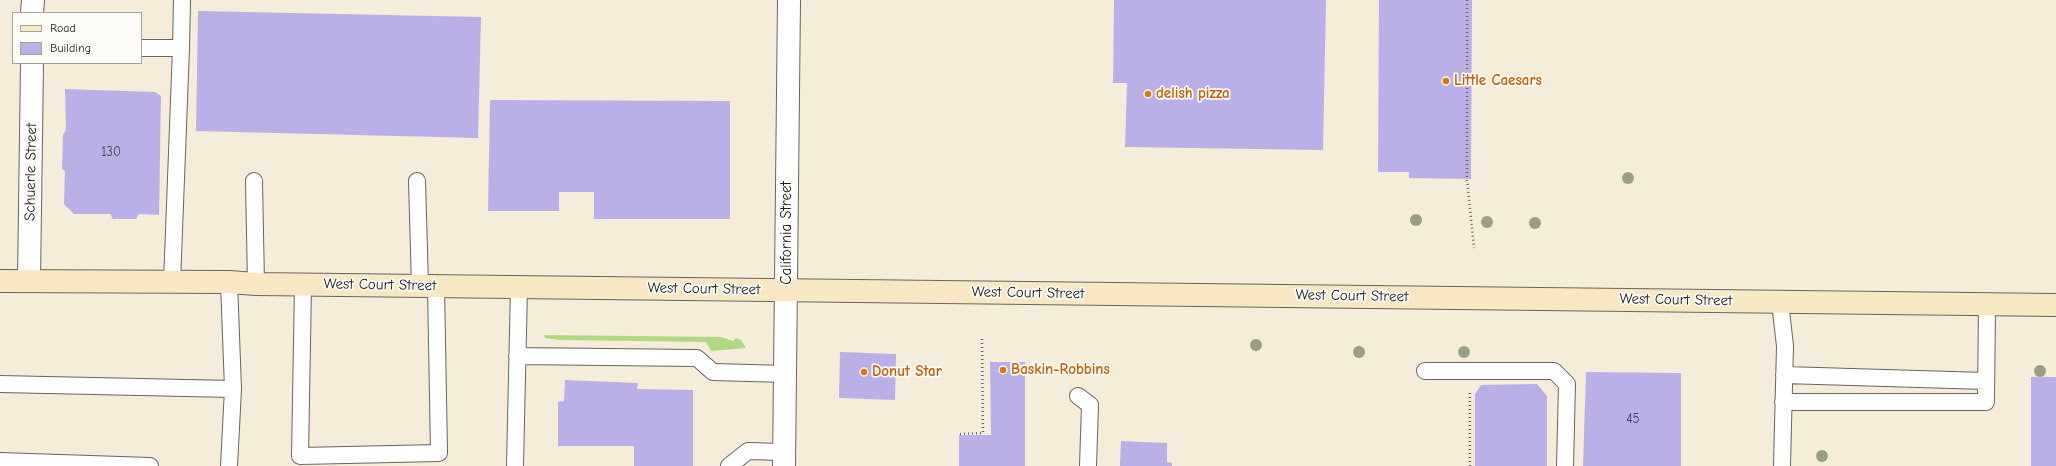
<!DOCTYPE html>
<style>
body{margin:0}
#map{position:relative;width:2056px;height:466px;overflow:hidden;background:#f5edd9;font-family:"Comic Neue",sans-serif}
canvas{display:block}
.legend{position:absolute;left:12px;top:12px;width:130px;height:52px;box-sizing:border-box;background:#fdfcf7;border:1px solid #a3a29f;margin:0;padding:5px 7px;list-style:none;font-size:12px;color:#1c1c1c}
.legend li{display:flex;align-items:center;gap:8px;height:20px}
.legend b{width:20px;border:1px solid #a3a29f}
</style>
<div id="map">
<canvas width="2056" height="466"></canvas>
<ul class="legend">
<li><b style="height:5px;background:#f7e8c3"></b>Road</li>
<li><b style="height:11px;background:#baafe6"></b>Building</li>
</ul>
</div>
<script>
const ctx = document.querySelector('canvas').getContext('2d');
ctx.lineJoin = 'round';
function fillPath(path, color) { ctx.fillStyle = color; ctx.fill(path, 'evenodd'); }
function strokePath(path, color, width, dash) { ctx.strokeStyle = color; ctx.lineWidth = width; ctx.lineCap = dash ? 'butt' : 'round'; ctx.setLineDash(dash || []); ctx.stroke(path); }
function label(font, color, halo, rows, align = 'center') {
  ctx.font = font + ' "Comic Neue",sans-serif'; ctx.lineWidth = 3.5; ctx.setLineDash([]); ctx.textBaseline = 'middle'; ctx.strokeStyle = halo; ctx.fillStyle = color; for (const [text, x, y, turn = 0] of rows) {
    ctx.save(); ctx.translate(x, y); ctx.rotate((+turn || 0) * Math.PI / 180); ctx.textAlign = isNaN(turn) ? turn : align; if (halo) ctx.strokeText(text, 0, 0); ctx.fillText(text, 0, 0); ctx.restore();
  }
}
fillPath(new Path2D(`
 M544 335 721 337 733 341 736 338 741 340 746 348 711 351 706 342 559 340 545 338Z`), '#b0d984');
fillPath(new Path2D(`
 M1114 0H1326L1323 150 1125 147 1127 83H1113Z
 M1379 0H1472L1471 179 1409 178V172H1378Z
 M198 11 481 17 478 138 196 131Z
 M65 89 155 92 161 96 159 215 139 214 136 219H113L110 214H74L64 204 65 171 62 169 63 135 66 130Z
 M490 100 730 101V219H594V192H559V211H488Z
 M840 352 896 354 895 400 839 398Z
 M990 362H1025V466H959V435H991Z
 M1586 372 1681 373V466H1583Z
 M2031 377H2056V466H2031Z
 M565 380 638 383 637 389 693 390V466H634V446H558V402L564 401Z
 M1537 384 1547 396V466H1475V394L1481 385Z
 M1121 441 1167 443V462L1172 463V466H1120Z`), '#baafe6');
const lane = new Path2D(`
 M141 48H181L182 0
 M254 181 256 284
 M417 181 420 286
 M229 282 233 389 229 466
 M172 283 181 48
 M303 285 300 456 439 453 436 286
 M1780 302 1785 346 1782 466
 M517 356 697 358 713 372 786 374
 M1425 371H1554L1567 384 1565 466
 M1784 375 1986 381
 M0 384 233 389
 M1078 396 1090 405 1088 466
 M1783 402H1986L1987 304
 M0 461 150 466
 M515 466 519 287
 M729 466 748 451 784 452`);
const street = new Path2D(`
 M32 13 33 0
 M29 281 32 63
 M784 466 789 0`);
const secondary = new Path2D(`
 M0 281 229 282 256 284 2056 305`);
strokePath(lane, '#68655e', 18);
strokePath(street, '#68655e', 24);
strokePath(secondary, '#68655e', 24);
strokePath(new Path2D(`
 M1467 0V179L1474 248
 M1470 393V466
 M960 434 983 433 982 338`), '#68655e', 2.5, [1, 3]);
strokePath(lane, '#fff', 16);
strokePath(street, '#fff', 22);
strokePath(secondary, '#f7e8c3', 22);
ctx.fillStyle = '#9a9e85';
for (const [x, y] of [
 [1628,178],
 [1416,220],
 [1487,222],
 [1535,223],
 [1256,345],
 [1359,352],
 [1464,352],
 [2040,371],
 [1822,456]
]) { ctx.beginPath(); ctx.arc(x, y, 6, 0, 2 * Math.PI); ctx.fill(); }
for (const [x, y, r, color] of [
 [1446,81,4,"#e8710a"],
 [1148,94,4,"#e8710a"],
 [1003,370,4,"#e8710a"],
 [864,372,4,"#e8710a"]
]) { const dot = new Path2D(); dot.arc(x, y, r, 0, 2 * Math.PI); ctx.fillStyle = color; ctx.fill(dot); strokePath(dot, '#fdfcf7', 1.5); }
label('13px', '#44414e', null, [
 ["130",111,152],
 ["45",1633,419]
]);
label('bold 15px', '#c56008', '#fdfcf7', [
 ["Little Caesars",1454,81],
 ["delish pizza",1156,94],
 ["Baskin-Robbins",1011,370],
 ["Donut Star",872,372]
], 'left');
label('15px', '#1c1c1c', '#fdfcf7', [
 ["Schuerle Street",31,172,-89],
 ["California Street",787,233,-90],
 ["West Court Street",380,285,1],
 ["West Court Street",704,289,1],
 ["West Court Street",1028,293,1],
 ["West Court Street",1352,296,1],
 ["West Court Street",1676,300,1]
]);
</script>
